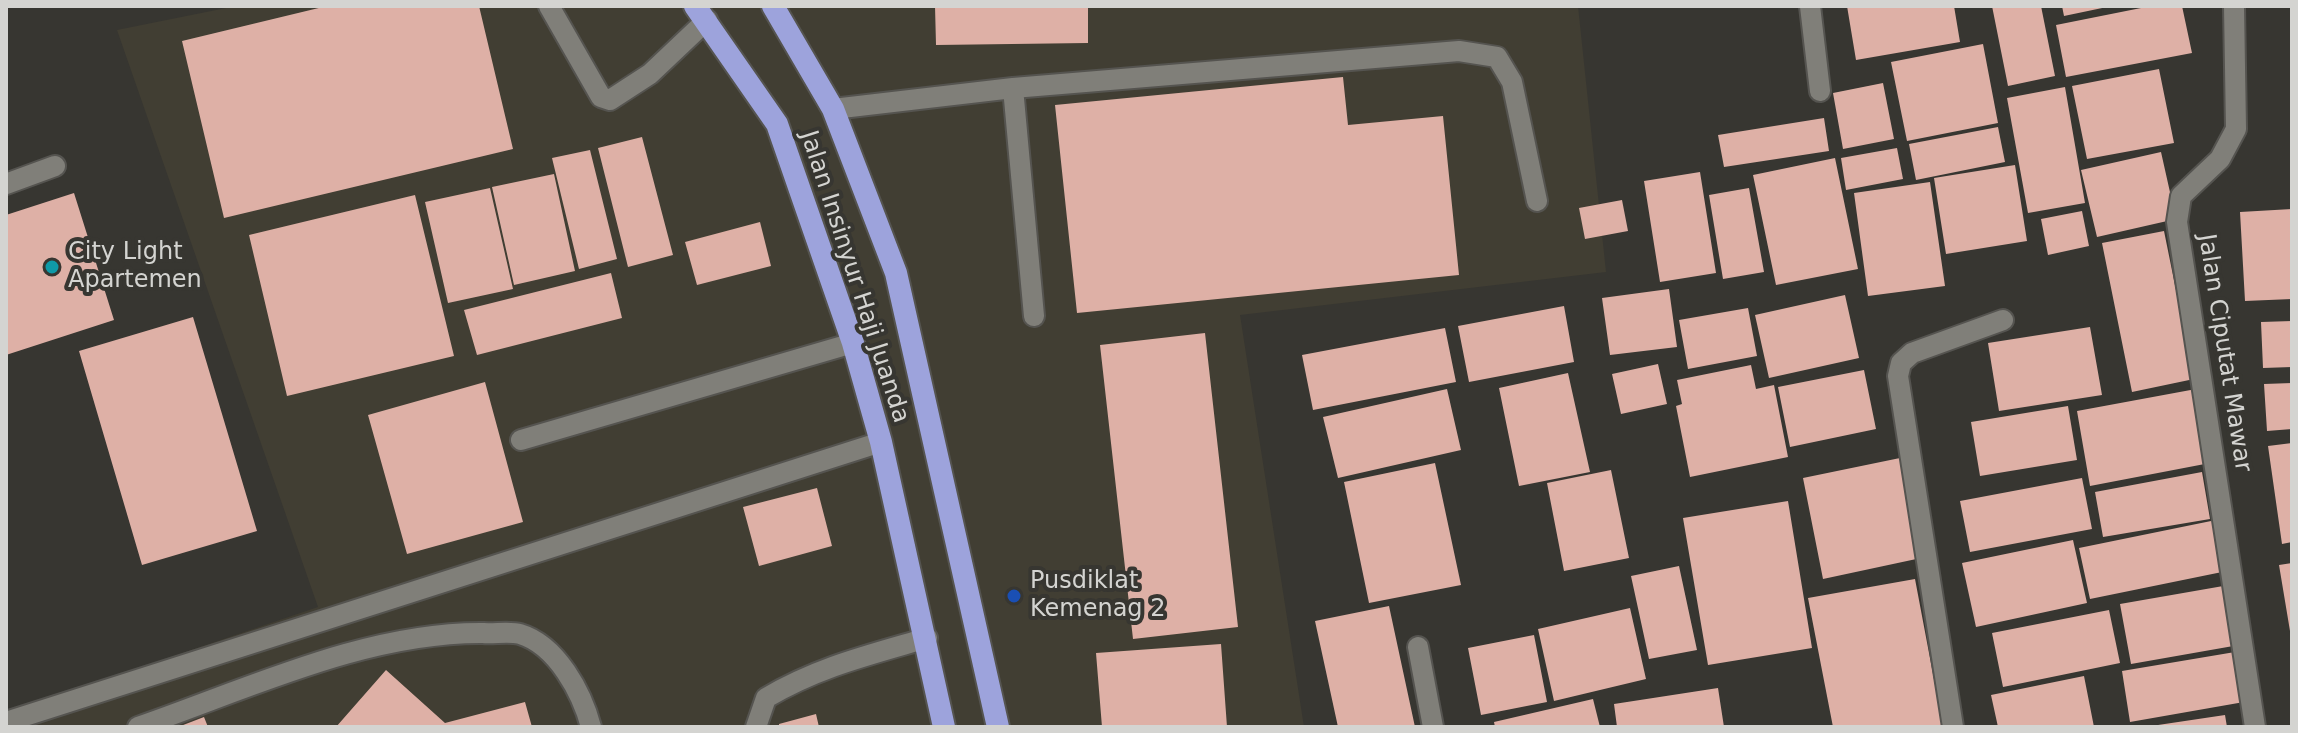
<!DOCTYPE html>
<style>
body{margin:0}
#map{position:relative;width:2298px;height:733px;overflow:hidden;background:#373631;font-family:"DejaVu Sans",sans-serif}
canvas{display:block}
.frame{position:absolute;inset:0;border:8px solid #d4d4d1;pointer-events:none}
</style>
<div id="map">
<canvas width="2298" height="733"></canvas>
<div class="frame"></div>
</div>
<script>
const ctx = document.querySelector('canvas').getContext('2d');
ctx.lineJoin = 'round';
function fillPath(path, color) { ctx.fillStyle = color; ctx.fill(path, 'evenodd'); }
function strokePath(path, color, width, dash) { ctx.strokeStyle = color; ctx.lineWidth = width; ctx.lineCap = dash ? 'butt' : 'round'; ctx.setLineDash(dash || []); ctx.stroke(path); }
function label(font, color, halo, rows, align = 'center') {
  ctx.font = font + ' "DejaVu Sans",sans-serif'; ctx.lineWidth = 8; ctx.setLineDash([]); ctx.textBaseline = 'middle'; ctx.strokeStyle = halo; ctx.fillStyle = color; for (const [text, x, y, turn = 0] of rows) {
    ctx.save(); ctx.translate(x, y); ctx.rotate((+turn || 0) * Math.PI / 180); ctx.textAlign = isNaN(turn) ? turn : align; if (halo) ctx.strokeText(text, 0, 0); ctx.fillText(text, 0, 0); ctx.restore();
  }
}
fillPath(new Path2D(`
 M236 6H1578L1606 272 1240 315 1304 727H6V713L318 607 117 30Z`), '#413e33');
fillPath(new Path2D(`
 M327 6H479L513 149 224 218 182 41Z
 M935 6H1088V43L936 45Z
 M1847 6H1954L1960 42 1856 60Z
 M1992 6H2041L2055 76 2008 86Z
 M2062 6H2107V7L2064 16Z
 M2151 6H2182L2192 53 2066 77 2056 25Z
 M1983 44 1998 123 1907 141 1891 62Z
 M2159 69 2174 143 2087 159 2072 86Z
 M1343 77 1348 125 1443 116 1459 275 1077 313 1055 105Z
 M1883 83 1894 139 1843 149 1833 93Z
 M2065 87 2085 203 2028 213 2007 98Z
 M1824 118 1829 151 1724 167 1718 135Z
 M1998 127 2005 162 1916 180 1909 144Z
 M642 137 673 255 628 267 598 148Z
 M1897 148 1903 179 1846 190 1841 158Z
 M590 150 617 259 579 269 552 158Z
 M2161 152 2176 219 2097 237 2081 170Z
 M1835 158 1858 269 1776 285 1753 175Z
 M2015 165 2027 241 1946 254 1934 178Z
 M1700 172 1716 273 1660 282 1644 181Z
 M554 174 575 271 514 285 492 187Z
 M1930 182 1945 286 1868 296 1854 193Z
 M490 188 513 289 448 303 425 202Z
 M1749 188 1764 272 1723 279 1709 195Z
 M74 193 114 320 6 355V215Z
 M415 195 454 356 287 396 249 235Z
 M1622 200 1628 231 1585 239 1579 208Z
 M2292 209V299L2245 301 2240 212Z
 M2082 211 2089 246 2048 255 2041 219Z
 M760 222 771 266 697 285 685 242Z
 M2164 231 2194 379 2132 392 2102 243Z
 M611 273 622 318 477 355 464 310Z
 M1669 289 1677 347 1610 355 1602 298Z
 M1845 295 1859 358 1769 378 1755 315Z
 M1564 306 1574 362 1469 382 1458 326Z
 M1748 308 1757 356 1688 369 1679 320Z
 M193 317 257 531 142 565 79 351Z
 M2292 321V367L2263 368 2261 322Z
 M2090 327 2102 395 1999 411 1988 343Z
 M1445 328 1456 382 1313 410 1302 355Z
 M1205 333 1238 627 1133 639 1100 345Z
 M1658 364 1667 404 1621 414 1612 374Z
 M1751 365 1756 389 1774 385 1788 457 1690 477 1676 406 1682 404 1677 380Z
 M1864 370 1876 429 1790 447 1778 387Z
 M1568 373 1590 472 1519 486 1499 388Z
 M485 382 523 522 407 554 368 415Z
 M2292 383V429L2267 431 2264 384Z
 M1447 389 1461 450 1338 478 1323 417Z
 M2196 389 2210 463 2090 486 2077 411Z
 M2068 406 2077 460 1980 476 1971 422Z
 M2292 443V542L2282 544 2268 446Z
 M1900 458 1921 558 1823 579 1803 478Z
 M1435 463 1461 585 1369 603 1344 482Z
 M1611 470 1629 558 1564 571 1547 483Z
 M2202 472 2210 519 2103 537 2095 492Z
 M2082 478 2092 529 1970 552 1960 501Z
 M817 488 832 546 759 566 743 507Z
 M1788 501 1812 648 1708 665 1683 518Z
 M2216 520 2227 571 2090 599 2079 548Z
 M2073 540 2087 603 1976 627 1962 563Z
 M2292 563V631H2290L2279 565Z
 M1679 566 1697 650 1649 659 1631 576Z
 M1915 579 1943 727H1833L1808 598Z
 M2229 585 2239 645 2131 664 2120 604Z
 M1389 606 1415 727H1338L1315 621Z
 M1630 608 1646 679 1554 701 1538 629Z
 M2109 610 2120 663 2003 687 1992 633Z
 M1534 635 1547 702 1481 715 1468 648Z
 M1221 644 1227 727H1102L1096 653Z
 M2235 652 2244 702 2130 722 2122 671Z
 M386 670 445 723 525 702 532 727H336Z
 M2084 676 2094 727H1998L1991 695Z
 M1718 688 1724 727H1617L1614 704Z
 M1593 699 1600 727H1495L1494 722Z
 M816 714 819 727H779V724Z
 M2225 715 2227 727H2158V725Z
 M204 717 208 727H178Z`), '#deb0a6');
const service = new Path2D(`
 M549 6 601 97 610 100 650 74 707 20
 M1013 88 1034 316
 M833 109 1013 88 1459 51 1497 57 1512 82 1537 201
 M6 184 55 166
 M521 440 853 343
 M1418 647 1433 727
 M6 722 881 442
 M138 727C248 689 366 632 483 633 494 634 510 631 520 634 557 645 582 693 591 727
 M756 727 766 698C818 667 869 655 927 638`);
const minor = new Path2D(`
 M1810 6 1820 91
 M2234 6 2236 129 2220 159 2181 196 2177 222 2255 727
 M1953 727 1898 376 1901 363 1912 353 2003 320`);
const trunk = new Path2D(`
 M695 6 777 124 853 343 881 442 944 727
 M773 6 833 109 896 273 998 727`);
strokePath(service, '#555450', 24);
strokePath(minor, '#555450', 24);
strokePath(trunk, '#555450', 26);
strokePath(service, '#807f79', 20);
strokePath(minor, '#807f79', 20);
strokePath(trunk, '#9da3dc', 22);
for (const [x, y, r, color] of [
 [52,267,8,"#0f9aa8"],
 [1014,596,8,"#1a4fb4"]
]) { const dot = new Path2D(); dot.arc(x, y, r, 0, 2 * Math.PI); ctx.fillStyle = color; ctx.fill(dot); strokePath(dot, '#373631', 3); }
label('24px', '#d4d4d1', '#373631', [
 ["City Light",68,253],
 ["Apartemen",68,281],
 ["Pusdiklat",1030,582],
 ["Kemenag 2",1030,610]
], 'left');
label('24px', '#d4d4d1', '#373631', [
 ["Jalan Insinyur Haji Juanda",854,277,72],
 ["Jalan Ciputat Mawar",2224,353,81]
]);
</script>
